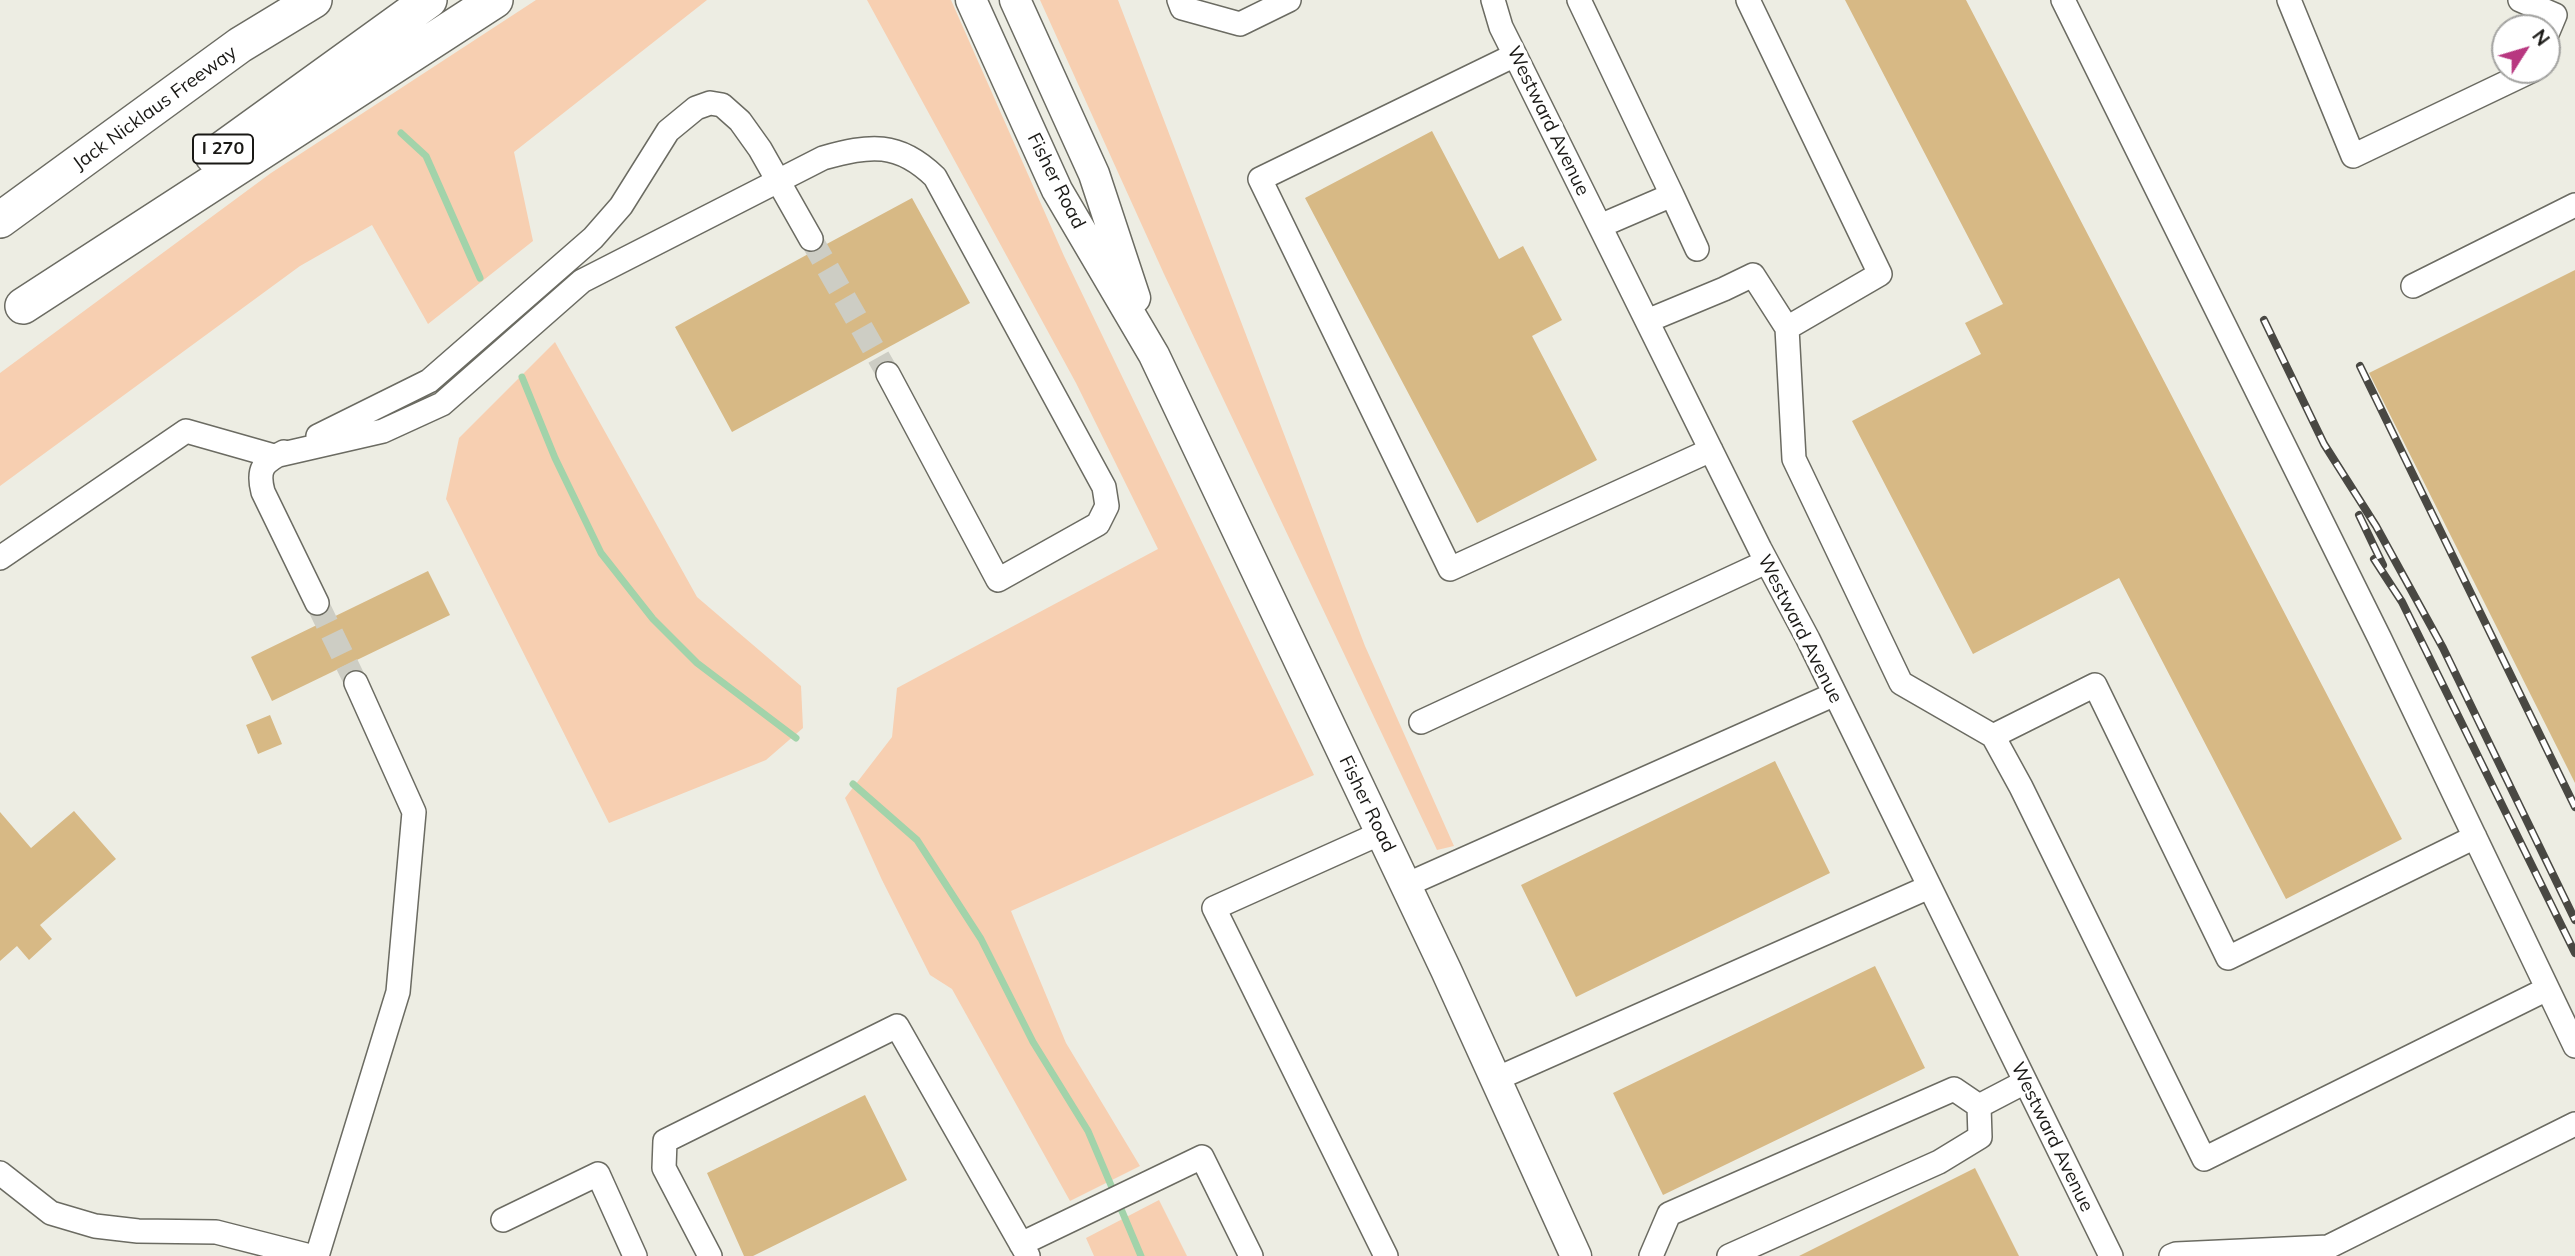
<!DOCTYPE html>
<style>
body{margin:0}
#map{position:relative;width:2575px;height:1256px;overflow:hidden;background:#edede3;font-family:Mulish,sans-serif}
canvas{display:block}
.north{position:absolute;left:2491px;top:14px;width:70px;height:70px;box-sizing:border-box;background:#fff;border:2px solid #a3a3a1;border-radius:50%;rotate:53deg;font-size:19px;font-weight:700;line-height:28px;text-align:center;color:#191815}
.north::after{content:'';display:block;margin:auto;width:24px;height:32px;background:#b83780;clip-path:polygon(50% 0,100% 100%,50% 72%,0 100%)}
</style>
<div id="map">
<canvas width="2575" height="1256"></canvas>
<div class="north">N</div>
</div>
<script>
const ctx = document.querySelector('canvas').getContext('2d');
ctx.lineJoin = 'round';
function fillPath(path, color) { ctx.fillStyle = color; ctx.fill(path, 'evenodd'); }
function strokePath(path, color, width, dash) { ctx.strokeStyle = color; ctx.lineWidth = width; ctx.lineCap = dash ? 'butt' : 'round'; ctx.setLineDash(dash || []); ctx.stroke(path); }
function label(font, color, halo, rows, align = 'center') {
  ctx.font = font + ' Mulish,sans-serif'; ctx.lineWidth = 7; ctx.setLineDash([]); ctx.textBaseline = 'middle'; ctx.strokeStyle = halo; ctx.fillStyle = color; for (const [text, x, y, turn = 0] of rows) {
    ctx.save(); ctx.translate(x, y); ctx.rotate((+turn || 0) * Math.PI / 180); ctx.textAlign = isNaN(turn) ? turn : align; if (halo) ctx.strokeText(text, 0, 0); ctx.fillText(text, 0, 0); ctx.restore();
  }
}
fillPath(new Path2D(`
 M536 0H707L514 152 533 241 428 324 372 225 300 266 0 486V373L271 173Z
 M867 0H951L1064 256 1314 775 1011 911 1066 1043 1140 1166 1070 1201 952 989 930 975 882 880 845 798 892 737 897 688 1158 549 1076 383Z
 M1040 0H1118L1365 646 1454 846 1437 850 1164 274Z
 M555 342 697 597 801 686 803 728 766 760 609 823 446 499 459 438Z
 M1159 1200 1187 1256H1094L1086 1238Z`), '#f7cfb1');
strokePath(new Path2D(`
 M401 133 426 156 480 278
 M522 377 555 458 601 553 653 619 697 663 796 738
 M853 784 917 840 981 939 1033 1042 1088 1131 1141 1256`), '#a2d3aa', 7);
fillPath(new Path2D(`
 M1845 0H1966L2402 839 2286 899 2119 578 1973 654 1852 421 1981 354 1965 323 2003 304Z
 M1432 131 1499 259 1523 246 1562 320 1532 336 1597 460 1477 523 1305 198Z
 M912 198 970 303 732 432 675 327 810 253 817 251 823 246Z
 M2575 270V783L2369 373Z
 M428 571 450 615 272 701 251 657Z
 M270 715 282 744 258 754 246 725Z
 M1775 761 1830 873 1576 997 1521 885Z
 M74 811 116 859 40 925 52 939 29 960 17 946 0 961V812L31 848Z
 M1875 966 1925 1068 1663 1195 1613 1093Z
 M865 1095 907 1180 753 1256H744L707 1173Z
 M1975 1168 2019 1256H1799Z`), '#d7b985');
strokePath(new Path2D(`
 M811 239 888 374
 M317 603 356 683`), '#cdcdc4', 23, [23, 11]);
const minor = new Path2D(`
 M1179 0 1182 8 1240 24 1289 0
 M1493 0 1501 27 1515 55 1760 549 1808 639 2111 1256
 M1579 0 1672 195 1600 226
 M1748 0 1880 274 1787 328 1794 459 1901 683 1993 736 2021 787 2204 1159 2547 989
 M2063 0 2379 637 2575 1046
 M2289 0 2353 156 2533 70
 M2520 0 2555 15 2547 34
 M1515 55 1260 179 1450 569 1711 450
 M1672 195 1697 249
 M2413 286 2575 205
 M1647 321 1724 289 1753 275 1787 328
 M318 436 429 381 593 238 621 206 668 131 696 108 710 103 722 105 740 121 760 149 811 239
 M284 452C263 462 257 469 263 492L317 603
 M0 558 186 431 274 456 383 431 442 404 582 281 823 158C870 145 898 141 935 177L1104 487 1107 506 1098 524 998 580 888 374
 M1421 722 1766 562
 M1993 736 2095 685 2228 958 2475 837
 M1381 833 1214 908 1386 1256
 M1406 885 1835 694
 M1496 1079 1929 887
 M1979 1106 2025 1082
 M0 1173 51 1213 95 1226 138 1231 216 1232 310 1256
 M503 1220 598 1174 635 1256
 M1021 1244 1202 1157 1251 1256
 M317 1256 398 992 414 812 356 683
 M710 1256 664 1168 665 1141 897 1026 1028 1256
 M1651 1256 1669 1214 1954 1089 1979 1106 1980 1137 1939 1162 1729 1256
 M2171 1256 2176 1254 2328 1247 2575 1124`);
const major = new Path2D(`
 M971 0 1057 190 1154 355 1446 970 1576 1256
 M1015 0 1094 174 1135 298`);
const highway = new Path2D(`
 M213 156 429 0
 M0 220 240 45 314 0
 M23 306 495 0`);
strokePath(minor, '#6b6b62', 26);
strokePath(major, '#6b6b62', 33);
strokePath(highway, '#6b6b62', 38);
strokePath(minor, '#fff', 23);
strokePath(major, '#fff', 30);
strokePath(highway, '#fff', 35);
const rail = new Path2D(`
 M2264 320 2324 444 2376 526 2443 648 2575 920
 M2360 366 2575 807
 M2359 515 2383 565
 M2374 559 2402 602 2575 953`);
strokePath(rail, '#494843', 8);
strokePath(rail, '#fff', 5, [16]);
for (const [x, y, w] of [
 [223,149,60]
]) { const box = new Path2D(); box.roundRect(x - w / 2, y - 14.5, w, 29, 5); ctx.fillStyle = '#fff'; ctx.fill(box); strokePath(box, '#191815', 2); }
label('bold 18px', '#191815', null, [
 ["I 270",223,149]
]);
label('19px', '#191815', '#fff', [
 ["Jack Nicklaus Freeway",155,108,-36],
 ["Westward Avenue",1548,121,64],
 ["Fisher Road",1056,181,63],
 ["Westward Avenue",1800,629,63],
 ["Fisher Road",1367,804,64],
 ["Westward Avenue",2052,1137,64]
]);
</script>
